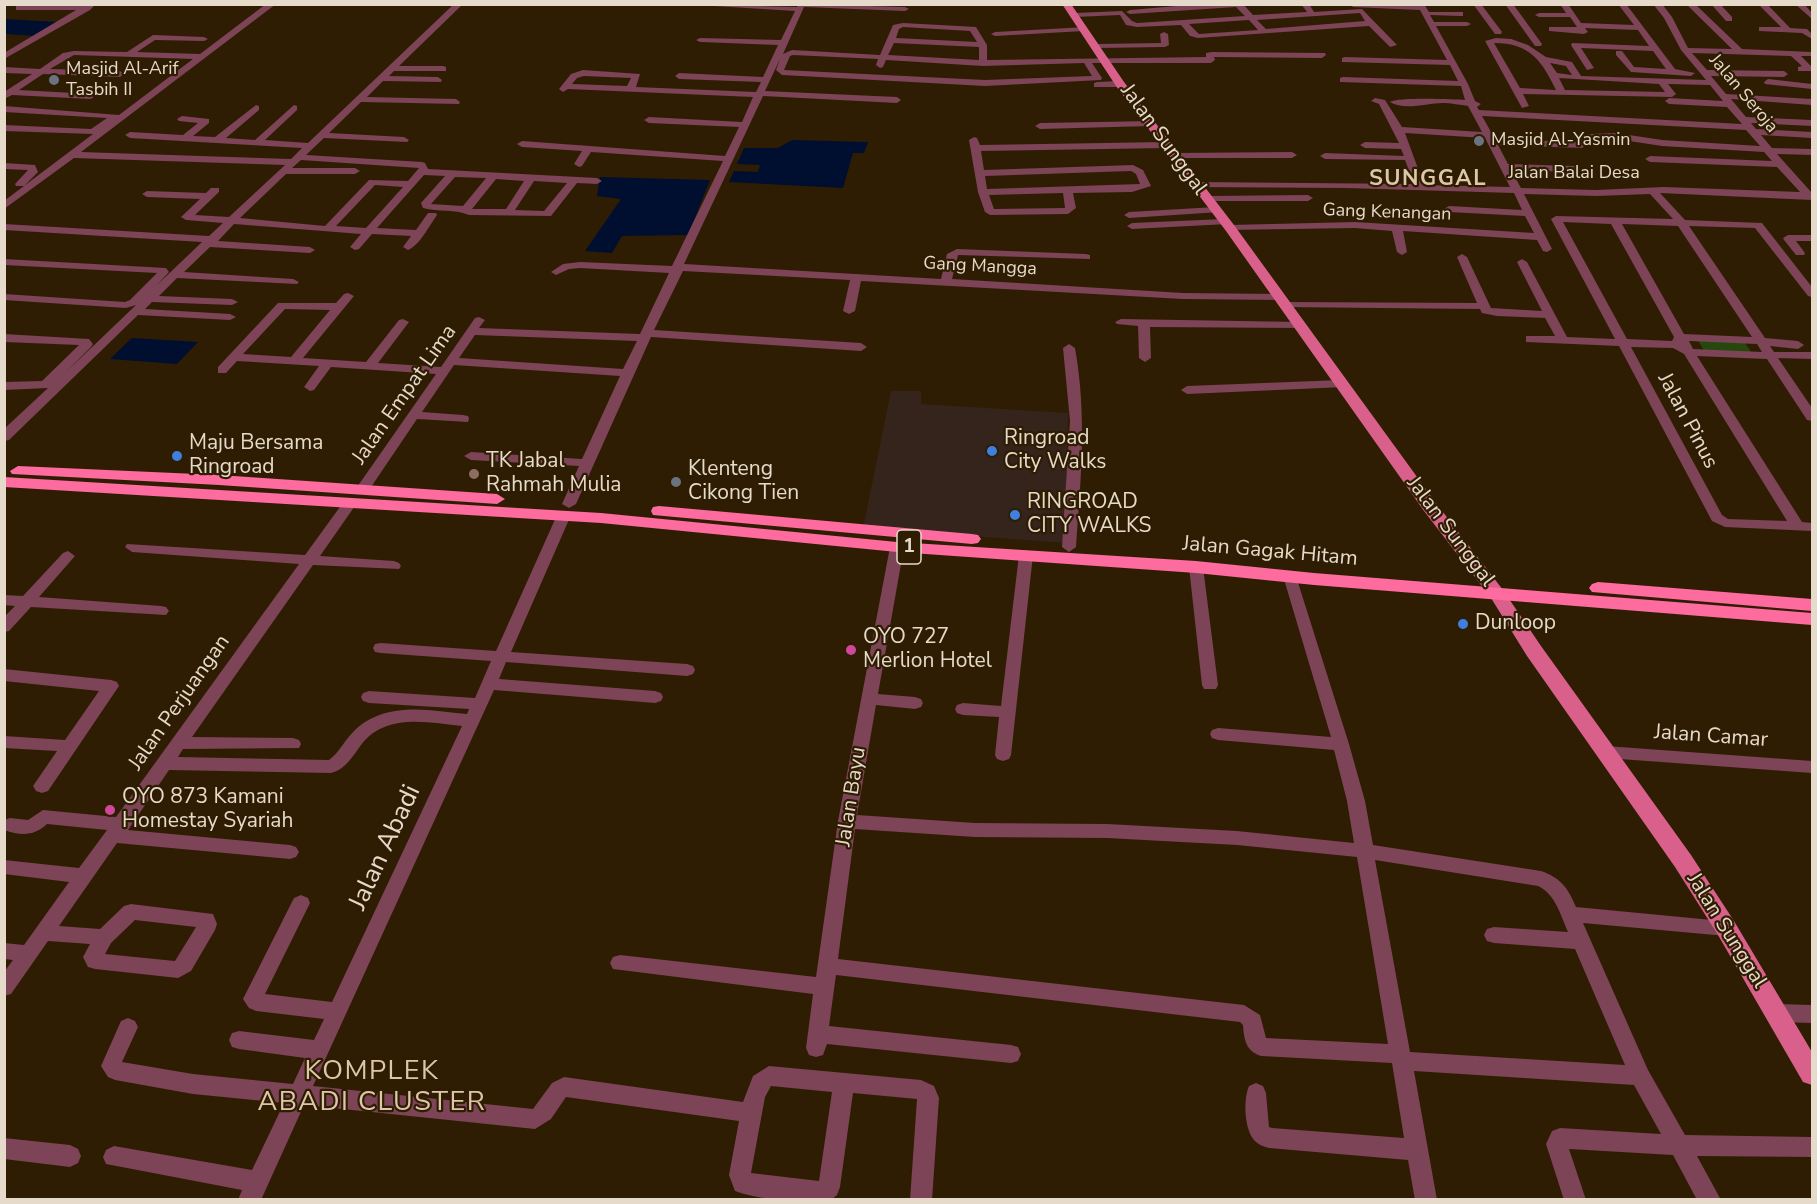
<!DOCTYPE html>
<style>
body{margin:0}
#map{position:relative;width:1817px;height:1204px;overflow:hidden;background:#2e1d02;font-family:"Nunito Sans",sans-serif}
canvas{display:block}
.frame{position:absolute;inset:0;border:6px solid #e6daca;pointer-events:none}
</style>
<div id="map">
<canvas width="1817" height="1204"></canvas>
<div class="frame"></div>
</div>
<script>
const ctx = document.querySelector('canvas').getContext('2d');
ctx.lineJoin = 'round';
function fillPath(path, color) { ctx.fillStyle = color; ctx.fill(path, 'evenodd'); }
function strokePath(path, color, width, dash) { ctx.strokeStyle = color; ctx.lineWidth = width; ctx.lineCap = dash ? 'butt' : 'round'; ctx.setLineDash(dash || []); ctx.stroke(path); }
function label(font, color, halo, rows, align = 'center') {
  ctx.font = font + ' "Nunito Sans",sans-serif'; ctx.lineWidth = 4.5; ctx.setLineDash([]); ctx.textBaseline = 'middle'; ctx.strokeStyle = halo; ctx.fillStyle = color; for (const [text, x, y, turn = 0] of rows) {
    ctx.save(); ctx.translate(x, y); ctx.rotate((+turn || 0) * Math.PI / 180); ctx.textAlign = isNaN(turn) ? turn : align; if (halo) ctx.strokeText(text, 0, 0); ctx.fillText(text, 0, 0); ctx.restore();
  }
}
fillPath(new Path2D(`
 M891 391H921V404L1068 413 1066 543 863 528Z`), '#34241b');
fillPath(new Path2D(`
 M1697 339 1744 341 1753 355 1705 352Z`), '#26480c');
fillPath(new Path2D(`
 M4 19 57 22 35 36 5 34Z
 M792 140 868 142 864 153H853L843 188 729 182 734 171 758 172 760 165 737 164 744 148H778Z
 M600 177 710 180 688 235 622 236 612 253 585 251 621 199 597 196Z
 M132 338 198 342 177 364 110 359Z`), '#000e2f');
fillPath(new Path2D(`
 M96 4 90 10 4 59V53L76 10H16V6Z
 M266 4H276L81 152 291 159 302 148 130 138 125 135 130 132 183 135 198 123 179 121 177 119 182 116 209 119V123L193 136 215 137 256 105 259 106V110L226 138 255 140 294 105 297 106V110L265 140 308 143 454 4H463L399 66H443L446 67V71H394L389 76 438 77 442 80 441 82 383 81 367 97 456 99 460 102 459 104 361 102 329 133 404 137 409 140 407 142 324 138 306 155 422 162 425 163 428 169 597 178 602 181 597 184 577 183 551 216 469 215C456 209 438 212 423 208L421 203 445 176 424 175 377 228 416 230 428 213H436L437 215C429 226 420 245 408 250L403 247 411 236 372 234 359 249 355 250 350 247 361 234 234 224 218 241 310 247 315 250 310 253 210 247 184 272 293 279 299 282 297 284 177 278 159 296 232 299 238 302 232 305 152 302 145 309 230 314 236 317 230 320 138 315 9 440 4 441V429L48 388 4 390V382L42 381 79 345 4 342V334L89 339 93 344 91 347 66 372 136 305 126 308 4 300V294L125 302 130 300 157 273 4 265V259L166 268 169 272 157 285 202 242 4 230V224L209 236 223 223 186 220 181 217 200 199 147 197 142 194 147 191 206 193 211 188H219V192L195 215 229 217 285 165 74 158 4 209V201L93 134 4 131V125L91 129 107 118 4 112V106L119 115 193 59 74 55 50 69 120 71 124 74 120 77 43 74 19 90 93 94V98L90 99 12 95 4 99V92L32 74 4 73V67L40 69 63 53 74 51 127 52 153 35 204 37 208 39 204 41 155 40 137 52 200 54ZM301 160 419 168 408 181 369 180 325 226 240 218 286 174H355L360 171 355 168H292ZM455 177 486 178 463 206 431 204ZM496 179 524 181 506 209H472ZM534 181 567 183 544 211 515 210ZM375 185 403 187 366 228 336 226Z
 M682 4 797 7 798 4 905 7 909 9 905 11 804 7 783 54 792 50 880 55 893 25 903 23 976 27 987 45V60L1206 57V53L1212 52 1325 53 1326 55 1322 58 1214 57 1215 60 1211 63H1092L1102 78 1101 80 985 86 782 75 776 70 780 59 765 91 897 97 901 100 897 103 763 96 684 264 941 279 947 254 957 249 1086 254 1090 255V259L958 255 952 279 1183 293 1279 294 1285 297 1279 300 1183 299 861 281 855 311 849 314 843 311 850 280 683 271 654 330 861 343 867 347 861 351 651 337 576 504 569 508 562 504 579 466 471 460 464 456 471 452 582 459 620 376 454 365 422 412 463 415 468 416 469 419 468 422 417 419 367 493 362 494 355 490 436 374 331 367 314 390 310 391 304 387 319 366 237 361 226 373H218V367L278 303H336L344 294 348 293 354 296 303 358 366 362 399 320 403 319 409 322 378 363 441 367 475 318 479 317 485 320 479 328 640 334 669 273 580 268 569 269 556 275 551 272 563 264 580 262 672 266 723 161 591 152 582 166 579 167 574 164 582 151 522 147 517 144 522 141 725 156 739 127 649 123 644 120 649 117 742 122 753 97 568 89 563 92 559 89 571 74 583 70 640 74 636 87 756 92 761 82 679 79 675 76 679 73 763 77 778 45 700 42 696 40 700 38 781 40 795 11ZM903 27 970 31 977 42 896 38 899 29ZM894 43 979 47V60L888 55ZM793 55 878 59 876 65 880 68 883 67 886 60 983 66 1084 63 1092 76 985 80 784 70 790 56ZM584 76 631 78 627 86 572 84 577 78ZM285 309 330 310 291 357 243 354ZM475 335 637 341 623 369 459 358Z
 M1200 4H1243L1253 15 1307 12 1301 4H1309L1314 12 1362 9 1397 45 1390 47 1369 26 1198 38 1190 36 1181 25 1137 27 1126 25 1120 15 1075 17 1071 15 1075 13 1122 11 1132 21 1137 23 1245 16 1236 7 1130 14 1126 12 1130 10ZM1360 13 1365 21 1266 29 1257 20ZM1249 20 1258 30 1199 34 1189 24Z
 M1349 4H1424L1429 12H1463V16H1460L1430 15 1434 22H1467L1471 24 1467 26H1436L1468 84 1475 101 1481 104 1477 107 1479 110 1742 124 1727 107 1669 104 1665 101 1669 98 1723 101 1710 85 1668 84 1676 94 1672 97 1523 94 1529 106 1522 108 1485 41 1496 38 1511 39 1528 45 1546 57 1572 62 1581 76 1706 80 1681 50 1664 18 1653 4H1662L1672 17 1688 48 1732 49 1686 4H1695L1742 49 1812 52V56H1801L1812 67V71H1798V67L1802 66 1791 56 1692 53 1707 70 1784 71 1788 74 1784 77 1711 76 1726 94 1812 99V105L1731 99 1746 117 1812 120V126L1751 123 1756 129 1812 132V138L1761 135 1772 148 1812 149V155L1777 154 1812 193V200L1660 193 1685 220 1762 223 1812 287V297L1808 296 1755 228 1689 226 1765 338 1798 341 1804 345 1798 349 1770 346 1774 352H1812V359L1778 358 1812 408V421L1807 420 1767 359 1697 356 1802 522 1812 523V531L1725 527 1712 521 1619 346 1526 342V336H1555L1545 318 1497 316 1482 313 1480 309 1281 307 1279 305 1285 302 1477 303 1457 257 1462 254 1467 257 1491 308 1542 311 1517 262 1522 259 1527 262 1567 337 1615 339 1551 219 1556 216 1673 219 1650 194 1596 196 1524 194 1552 249 1547 252 1543 251 1537 240 1403 231 1407 252 1402 255 1397 252 1392 231 1355 228 1226 230 1225 228 1230 225 1355 222 1534 233 1525 216 1449 212 1444 209 1449 206 1522 210 1514 193 1346 188 1192 187V183L1196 182 1414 184 1405 160 1325 159 1320 156 1325 153 1404 156 1401 149 1365 148 1360 145 1365 142 1399 143 1379 104 1371 101 1375 98 1385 100 1402 127 1482 132 1468 106C1460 105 1451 103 1443 103 1427 103 1404 111 1390 102 1397 97 1454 99 1465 100L1461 86 1340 82V78L1343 77 1458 81 1450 65 1342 62V58L1345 57 1447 60 1420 10 1353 7ZM1494 43C1530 43 1542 61 1556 90L1520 88ZM1550 63 1566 66 1572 75 1557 73ZM1559 78 1659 84 1665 92 1565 90ZM1482 116 1746 130 1760 146 1662 140 1616 133 1589 134 1579 142 1495 139ZM1405 133 1485 138 1510 187 1424 185ZM1616 139 1662 146 1764 152 1772 161 1650 156 1645 159 1650 162 1777 167 1800 192 1664 187 1596 190 1521 188 1511 170 1574 172 1579 169 1574 166 1508 164 1498 145 1582 148 1592 140ZM1563 222 1611 224 1674 337 1672 341 1627 339ZM1622 224 1678 226 1752 337 1684 334ZM1689 341 1757 344 1762 352 1693 349ZM1631 347 1673 348 1684 354 1787 521 1728 519 1722 515Z
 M1473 4H1481L1502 32 1501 34H1495Z
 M1505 4H1513L1542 44 1541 46H1535Z
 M1560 4H1568L1581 23 1634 25 1618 4H1626L1675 69 1695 73 1691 76 1631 72 1616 55V51H1622L1634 67 1666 69 1653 51 1581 48 1594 68 1587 70 1571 45 1572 43 1649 46 1638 30 1585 28 1588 32 1584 34 1549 31V27H1577L1570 17H1539L1535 15 1539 13H1566Z
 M1711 4H1720L1732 17V21H1726Z
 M1758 4H1767L1790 28 1807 29 1812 34V39L1802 33 1759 31V27H1781Z
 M1795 4H1804L1812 13V19Z
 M1087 27V31H1084L995 36 991 34 995 32Z
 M1164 32 1168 34 1169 45 1165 47 1097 48 1093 46 1097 44 1161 43 1160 34Z
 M1768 79 1812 84V89L1765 84 1764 82Z
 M1097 82 1120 81 1124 84 1120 87H1094V83Z
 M1154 121 1156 123 1151 126 1040 129 1035 126 1040 123Z
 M974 137 977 138 980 145 1166 142 1171 145 1166 148 981 151 984 170 1133 165 1143 170 1151 186 1132 192 1073 193 1076 208 1068 214 990 215 985 212 978 192 969 140ZM1131 171 1136 174 1140 184 987 189 985 176ZM1063 193 1065 208 994 209 989 195Z
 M1174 153 1292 152 1297 155 1292 158H1171V154Z
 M4 163 35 165 38 172 24 186H16L15 184 28 170 4 169Z
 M1207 196 1308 195 1313 198 1308 201H1203V197Z
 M1216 207 1220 208V212L1129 218 1124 215 1129 212Z
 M1224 219 1229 222 1228 224 1132 229 1127 226 1132 223Z
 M1788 235H1812V241H1796L1805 253 1804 255H1796L1784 240 1783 238Z
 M1121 319 1299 322 1305 325 1299 328 1150 327 1151 358 1145 362 1139 358 1138 326 1117 324 1115 322Z
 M1069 344 1075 348C1087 414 1081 480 1076 547L1069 552 1062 547 1070 421 1063 348Z
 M1341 380 1347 384 1345 387 1187 394 1181 390 1187 386Z
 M350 499 357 503 320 556 394 561 399 563 401 566 399 569 313 565 192 737 293 738 299 740 301 744 299 748 183 749 178 757 329 760C340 752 345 739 356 729 387 701 429 710 467 714L469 709 369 703 363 701 361 697 363 693 369 691 475 698 491 661 381 653 375 652 373 648 375 644 381 643 496 651 557 515 564 511 571 515 511 652 687 664 693 666 695 670 693 674 687 676 506 662 499 679 655 691 661 693 663 697 661 701 655 703 494 690 313 1086 533 1109 552 1083 564 1077 743 1102 753 1076 769 1066 921 1080 934 1086 939 1098 932 1200H910L917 1099 853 1093 840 1187 837 1195 831 1200C801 1200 764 1202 735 1191L729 1175 739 1121 566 1097 551 1119 535 1129 304 1105 261 1200H238L242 1190 106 1164 103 1157 106 1150 114 1146 252 1170 284 1103 193 1094 115 1080 108 1077 101 1066 121 1021 128 1018 135 1021 138 1027 122 1062 193 1074 293 1084 305 1058 239 1049 232 1047 229 1040 232 1033 239 1031 314 1040 324 1019 256 1011 249 1008 243 999 246 993 294 898 301 895 308 898 310 903 265 994 332 1002 462 726C427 722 385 713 361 745 352 757 346 769 331 773L169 770 128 830 290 845 296 847 299 852 296 857 290 859 117 843 59 926 100 929 124 906 131 904 213 914 217 924 215 930 191 971 178 978 95 969 88 967 83 957 90 944 48 941 11 994 4 996V972L13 960 4 959V943L24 945 69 882 4 874V860L79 868 107 830 47 824C34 836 22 836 4 830V820L10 818 28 820 43 810 116 817 299 564 132 552 125 547 127 544 305 555 345 500ZM135 920 196 927 175 961 105 954 111 943ZM771 1086 832 1092 819 1181 751 1173 765 1097Z
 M897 542 904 547 878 694 915 697 921 699 923 703 921 707 915 709 876 705 857 815 975 823 1107 824 1237 831 1354 843 1347 801 1334 750 1218 740 1212 738 1210 734 1212 730 1218 728 1331 737 1283 576 1285 573H1295L1349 744 1365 801 1373 845 1541 871C1561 878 1568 888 1576 907L1733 922 1735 928 1733 934 1726 936 1583 923 1648 1070 1685 1135 1812 1137V1157L1697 1156 1721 1200H1697L1673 1155 1569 1149 1586 1200H1564L1546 1144 1552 1131 1560 1128 1661 1134 1634 1085 1414 1071 1437 1200H1415L1408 1160 1269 1148C1265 1147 1259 1145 1256 1142 1244 1132 1243 1099 1249 1086L1256 1083 1263 1086 1266 1093 1269 1127 1272 1128 1404 1138 1392 1063 1261 1056C1246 1051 1244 1040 1243 1025L1240 1022 836 975 829 1026 1011 1045 1018 1047 1021 1054 1018 1061 1011 1063 827 1044 823 1055 816 1057 809 1055 806 1048 813 994 613 969 610 963 613 957 620 955 816 977 838 821 890 547ZM855 829 975 837 1107 838 1237 845 1357 857 1388 1044 1266 1038 1260 1015 1244 1005 838 959ZM1375 860 1538 886C1556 895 1560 914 1568 932L1494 927 1487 929 1484 935 1487 941 1494 943 1575 949 1625 1065 1410 1052Z
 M1026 550 1033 555 1011 755 1009 759 1003 761 997 759 995 755 999 717 963 715 957 713 955 709 957 705 963 703 1001 706 1019 555Z
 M68 551 75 556 39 597 161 606 166 607 169 611 166 615 31 607 9 631 4 632V617L15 606 4 605V595L23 596 63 553Z
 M1196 562 1203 567 1218 685 1216 689H1204L1202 685 1189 567Z
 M4 669 111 680 117 682 119 686 48 791 42 793 36 791 33 786 57 751 4 748V736L65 740 99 691 4 681Z
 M1606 746 1812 761V773L1606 758 1600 756 1598 752 1600 748Z
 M1777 1004 1812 1005V1023L1777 1022 1770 1019 1767 1013 1770 1007Z
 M4 1138 70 1145 78 1149 81 1156 78 1163 70 1167 4 1159Z`), '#7d4356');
fillPath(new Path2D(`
 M1062 4H1071L1124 82 1234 225 1436 503 1503 590 1541 646 1691 855 1734 921 1812 1052V1085L1803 1082 1718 935 1675 867 1527 656 1491 598 1424 511 1226 231 1116 86Z`), '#d9608a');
fillPath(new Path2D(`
 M18 466 219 475 497 494 505 499 497 504 219 485 12 474 10 471Z
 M4 477 601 513 897 542 1196 561 1314 573 1812 613V625L1314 585 1196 573 897 552 601 523 4 487Z
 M659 506 972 534 978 535 981 539 978 543 972 544 653 515 651 511 653 507Z
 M1598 582 1812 599V611L1592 592 1589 588 1592 584Z`), '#fd6b9f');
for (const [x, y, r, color] of [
 [54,80,6,"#6b7280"],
 [1479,141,6,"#6b7280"],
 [992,451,6,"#3f7fe0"],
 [177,456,6,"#3f7fe0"],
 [474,474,6,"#8d6e63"],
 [676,482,6,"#6b7280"],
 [1015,515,6,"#3f7fe0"],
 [1463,624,6,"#3f7fe0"],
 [851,650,6,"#d1479c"],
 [110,810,6,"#d1479c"]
]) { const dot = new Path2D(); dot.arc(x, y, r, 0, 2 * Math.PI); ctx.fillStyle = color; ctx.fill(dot); strokePath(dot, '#2e1d02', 2); }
label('18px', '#e6daca', '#2e1d02', [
 ["Masjid Al-Arif",66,70],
 ["Tasbih II",66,91],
 ["Masjid Al-Yasmin",1491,141]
], 'left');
label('18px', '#e6daca', '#2e1d02', [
 ["Jalan Seroja",1743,94,50],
 ["Jalan Balai Desa",1574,174],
 ["Gang Kenangan",1387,213,2],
 ["Gang Mangga",980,267,3]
]);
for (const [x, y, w] of [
 [909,547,24]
]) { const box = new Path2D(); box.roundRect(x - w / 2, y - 17, w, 34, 4.5); ctx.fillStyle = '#2e1d02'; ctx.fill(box); strokePath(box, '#e6daca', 1.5); }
label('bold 20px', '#e6daca', null, [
 ["1",909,547]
]);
label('21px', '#e6daca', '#2e1d02', [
 ["Jalan Sunggal",1163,140,54],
 ["Jalan Empat Lima",405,395,-55],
 ["Jalan Pinus",1687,421,62],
 ["Jalan Sunggal",1450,532,53],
 ["Jalan Gagak Hitam",1270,552,5],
 ["Jalan Perjuangan",180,703,-55],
 ["Jalan Camar",1711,737,4],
 ["Jalan Bayu",852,797,-81],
 ["Jalan Sunggal",1726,931,58]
]);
label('21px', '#e6daca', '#2e1d02', [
 ["Ringroad",1004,439],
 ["City Walks",1004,463],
 ["Maju Bersama",189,444],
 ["Ringroad",189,468],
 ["TK Jabal",486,462],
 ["Rahmah Mulia",486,486],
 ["Klenteng",688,470],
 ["Cikong Tien",688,494],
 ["RINGROAD",1027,503],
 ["CITY WALKS",1027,527],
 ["Dunloop",1475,624],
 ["OYO 727",863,638],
 ["Merlion Hotel",863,662],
 ["OYO 873 Kamani",122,798],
 ["Homestay Syariah",122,822]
], 'left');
ctx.letterSpacing = '1.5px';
label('bold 22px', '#dec7a8', '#2e1d02', [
 ["SUNGGAL",1428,180]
]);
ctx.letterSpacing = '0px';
label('26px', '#e6daca', '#2e1d02', [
 ["Jalan Abadi",386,848,-65]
]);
ctx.letterSpacing = '1.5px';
label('27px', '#dec7a8', '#2e1d02', [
 ["KOMPLEK",372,1072],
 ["ABADI CLUSTER",372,1103]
]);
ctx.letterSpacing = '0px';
</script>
